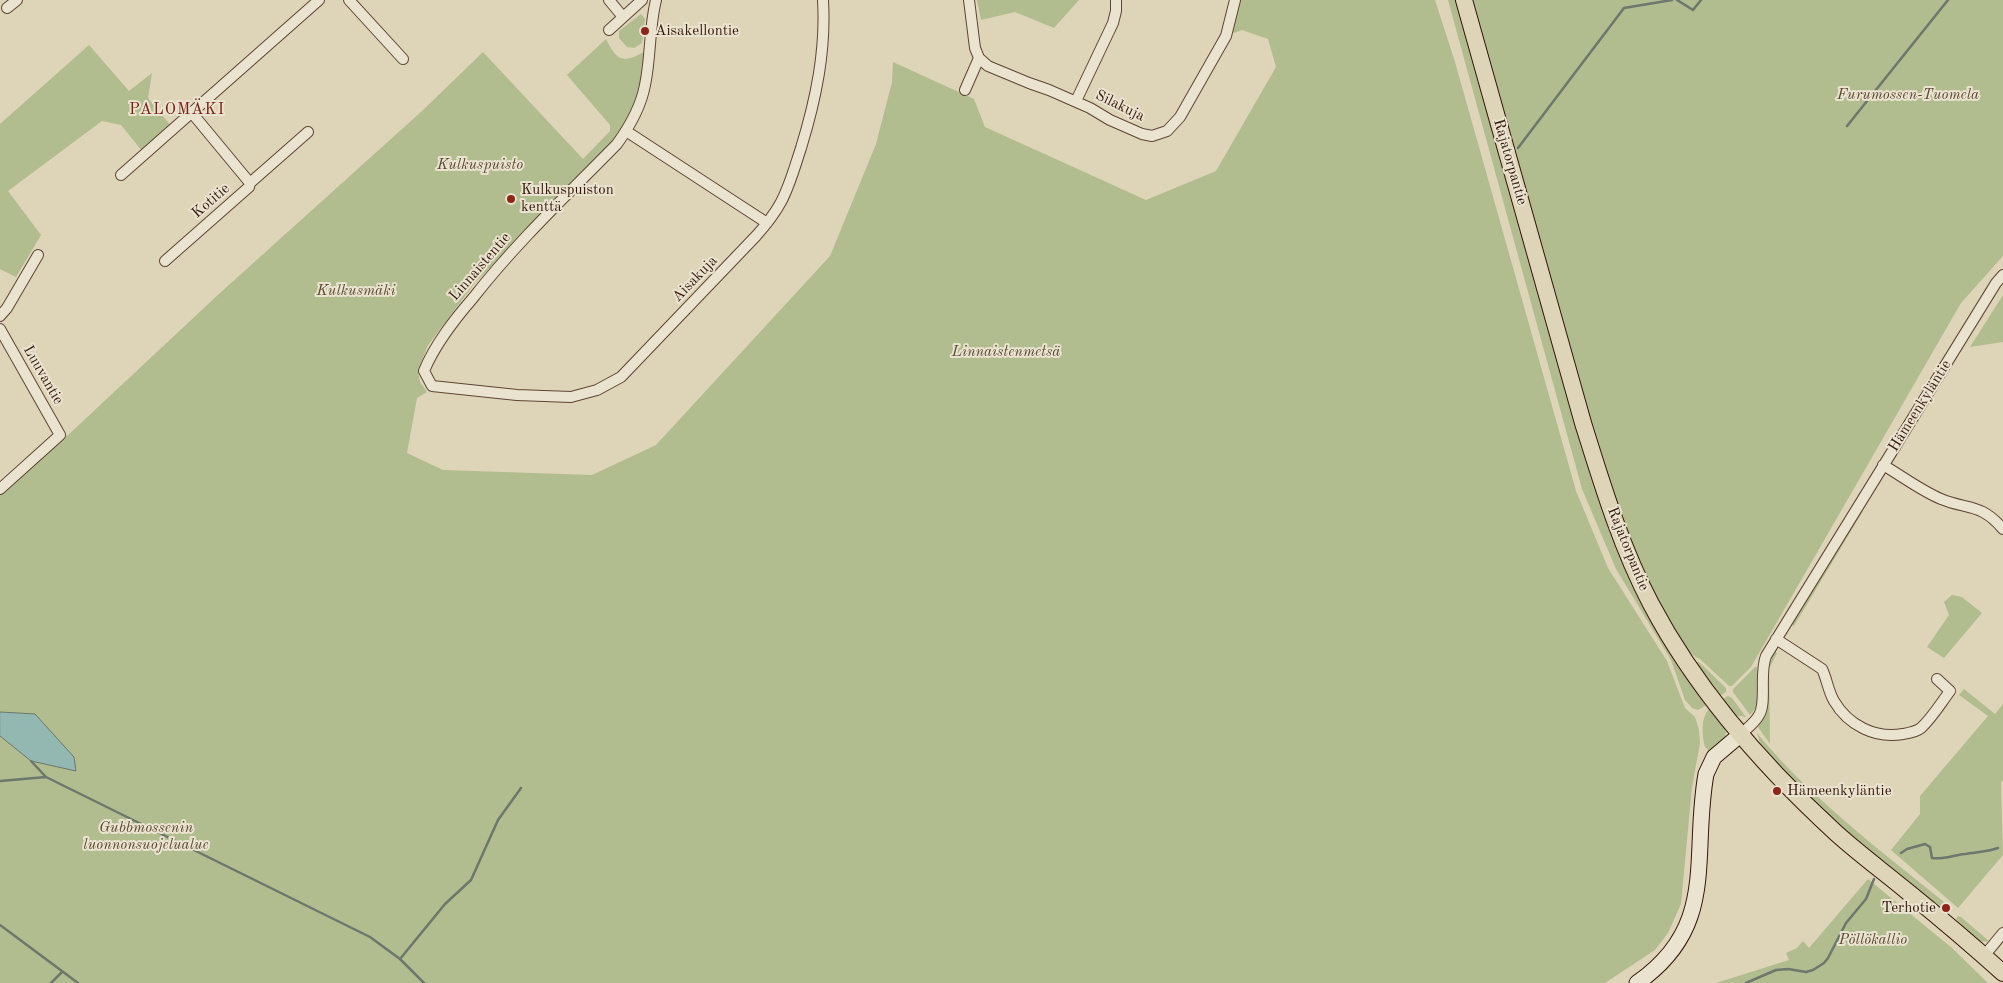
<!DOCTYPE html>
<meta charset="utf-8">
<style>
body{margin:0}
canvas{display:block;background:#ded4b7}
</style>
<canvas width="2003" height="983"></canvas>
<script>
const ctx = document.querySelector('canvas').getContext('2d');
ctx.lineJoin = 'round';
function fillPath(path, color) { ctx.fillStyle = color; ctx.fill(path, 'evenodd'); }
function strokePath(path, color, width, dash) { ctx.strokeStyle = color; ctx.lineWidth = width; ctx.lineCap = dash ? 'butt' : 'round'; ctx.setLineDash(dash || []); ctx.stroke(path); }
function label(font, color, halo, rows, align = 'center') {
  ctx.font = font + ' "Old Standard TT",serif'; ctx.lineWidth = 4; ctx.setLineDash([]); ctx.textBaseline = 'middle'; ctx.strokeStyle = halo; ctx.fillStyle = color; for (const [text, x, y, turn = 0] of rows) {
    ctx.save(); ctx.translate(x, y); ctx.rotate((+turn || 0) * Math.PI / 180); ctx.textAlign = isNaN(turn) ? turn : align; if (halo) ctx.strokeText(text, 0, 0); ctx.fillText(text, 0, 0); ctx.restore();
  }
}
fillPath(new Path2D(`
 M977 0H1079L1054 28 1015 12 981 20Z
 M1237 0H1435L1455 62 1576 491 1608 568 1667 661 1685 708 1695 717 1699 730 1700 743 1692 787 1681 904 1668 933 1655 950 1605 983H0V494L40 457 67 436 220 293 422 111 483 52 583 159 610 131V125L567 75 606 39C618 63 623 63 646 51L639 93 623 129 590 166 474 284 428 345 418 371 420 382 427 392 417 398 407 453 443 470 592 475 656 445 830 256 876 144 892 82 893 62 974 99 985 127 1146 200 1216 171 1276 67 1268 39 1242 30 1234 33 1231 30Z
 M1448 0H1459L1589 462 1708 704 1698 710 1692 708 1685 700 1671 660 1616 569 1582 489Z
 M1471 0H2003V256L1961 303 1751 667 1732 686H1729L1700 659C1666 647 1612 497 1599 459 1582 409 1571 357 1556 306 1528 204 1499 102 1471 0Z
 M641 14 645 19 642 43 634 48 627 47 619 38V31Z
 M89 45 129 91 152 73 148 98 171 126 143 152 121 125 102 121 8 191 41 235 16 277 0 269V124Z
 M2003 295V342L1970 347Z
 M1860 509 1863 511 1794 626 1790 624Z
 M1952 595 1962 597 1982 613 1944 658 1927 647 1949 615 1944 602Z
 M1774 651 1777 653 1769 669 1770 744 1758 727C1770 708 1763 690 1766 669 1767 663 1771 656 1774 651Z
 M1697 662H1699L1726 688V692L1718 697Z
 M1755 667H1757L1758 705 1750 715 1733 692V689Z
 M1964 689 1995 714 2003 704V780L2001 783 2003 855 1958 908 1891 850 1920 814V796L1988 716 1959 695Z
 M1728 696 1732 698 1746 717 1734 715 1721 700Z
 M1711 707C1717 716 1732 731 1723 742 1720 746 1714 749 1710 752L1705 747C1702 734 1700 717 1711 707Z
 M1757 733C1810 798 1879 849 1944 902L1941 906 1913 890 1826 817 1760 743Z
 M1868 879 1952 948 1988 983H1716L1789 960 1786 953 1797 948 1803 941 1809 948Z
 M1958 916 1961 917 1989 941C1975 945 1964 927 1956 919Z`), '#b1bd8e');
const water = new Path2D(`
 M0 712 35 714 74 757 76 771 31 761 0 736Z`);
fillPath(water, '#93b8b1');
strokePath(water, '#6d776d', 1);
strokePath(new Path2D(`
 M1677 0 1693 10 1701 0
 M1847 126 1948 0
 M1518 148 1624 8 1672 0
 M31 761 46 777 370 937 400 959 424 983
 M0 781 46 777
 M1901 853 1907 849 1925 844 1930 847 1932 858C1944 860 1953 855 1965 854 1976 852 1987 852 1998 848
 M0 925 78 983
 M400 959 445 904 471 880 498 820 521 788
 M51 983 62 972
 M1746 983 1776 970 1788 969 1806 972 1813 970 1824 963 1828 958 1846 923 1866 899 1874 879`), '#6d776d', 2.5);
const street = new Path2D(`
 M349 0 403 59
 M609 0 623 17
 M656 0C649 28 651 57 645 85 641 107 630 126 617 144 568 194 516 243 473 298 454 320 435 344 424 371L432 386 517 395 571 397 597 390 621 377 756 236C765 226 774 215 781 202 790 185 795 166 801 148 816 99 826 51 823 0
 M7 8 17 0
 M609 30 642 0
 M979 58 988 66 1029 83 1049 90 1090 108 1110 120 1142 134 1152 136 1167 131 1180 117 1226 36 1235 0
 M965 90 979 58 975 48 969 0
 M1076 101 1113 23 1116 11V0
 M626 131 767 223
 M121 175 319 0
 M250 183 308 132
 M165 261 249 187 250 183 192 113
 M0 316 7 308 38 255
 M0 329 60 435 0 489
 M1883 465C1902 476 1920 490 1941 499 1968 510 1981 503 2003 529
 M1776 639 1822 669C1827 679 1828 691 1834 701 1848 725 1875 739 1903 734 1909 733 1916 732 1921 728 1932 718 1941 703 1950 691L1937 679
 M1740 735C1746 729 1755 723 1759 715 1767 703 1759 673 1766 656L1996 283 2003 275
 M1984 956 2003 933`);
const secondary = new Path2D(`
 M1637 983C1719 926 1691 858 1706 774L1714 757 1740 735`);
const primary = new Path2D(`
 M1464 0 1583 423C1602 484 1621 547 1651 604 1697 691 1762 765 1835 832 1858 853 1884 872 1908 892 1940 918 1972 945 2003 973`);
strokePath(street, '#5e4534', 12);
strokePath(secondary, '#331508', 17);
strokePath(primary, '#331508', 18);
strokePath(street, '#eae3d0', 10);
strokePath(secondary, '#eae3d0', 15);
strokePath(primary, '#ded4b7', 16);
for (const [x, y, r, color] of [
 [645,31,5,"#8f2418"],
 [511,199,5,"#8f2418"],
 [1777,791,5,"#8f2418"],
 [1946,908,5,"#8f2418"]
]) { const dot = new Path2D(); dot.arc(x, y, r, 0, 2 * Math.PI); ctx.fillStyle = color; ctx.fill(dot); strokePath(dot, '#eae3d0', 2); }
label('15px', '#331508', '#eae3d0', [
 ["Aisakellontie",655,31],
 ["Kulkuspuiston",521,190],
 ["kenttä",521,207],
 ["Hämeenkyläntie",1787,791],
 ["Terhotie",1936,908,"right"]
], 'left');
label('italic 15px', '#594730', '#eae3d0', [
 ["Furumossen-Tuomela",1908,95],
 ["Kulkuspuisto",480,165],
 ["Kulkusmäki",356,291],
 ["Linnaistenmetsä",1006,352],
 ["Gubbmossenin",146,828],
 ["luonnonsuojelualue",146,845],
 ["Pöllökallio",1873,940]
]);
label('15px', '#331508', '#eae3d0', [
 ["Silakuja",1120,106,26],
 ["Rajatorpantie",1510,162,74],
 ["Kotitie",211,201,-41],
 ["Linnaistentie",480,267,-49],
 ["Aisakuja",695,279,-46],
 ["Luuvantie",43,375,60],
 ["Hämeenkyläntie",1920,406,-58],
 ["Rajatorpantie",1628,549,68]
]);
ctx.letterSpacing = '1px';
label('16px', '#7a1f14', '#eae3d0', [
 ["PALOMÄKI",177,110]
]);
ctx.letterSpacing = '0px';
</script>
